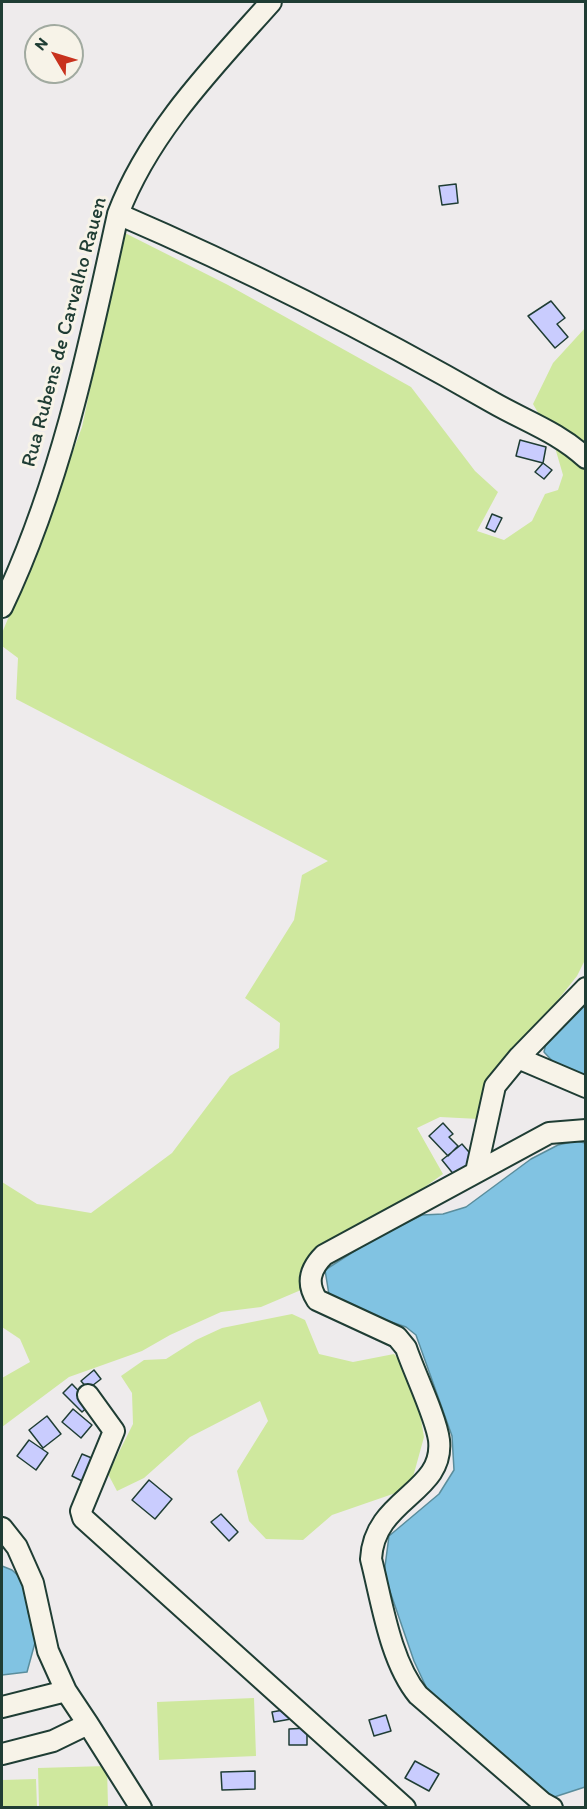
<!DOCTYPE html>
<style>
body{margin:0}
#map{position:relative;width:587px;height:1809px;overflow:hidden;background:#eeebec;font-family:Itim,sans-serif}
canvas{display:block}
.frame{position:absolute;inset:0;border:3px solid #1f3d34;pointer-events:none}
.north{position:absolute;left:24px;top:24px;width:60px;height:60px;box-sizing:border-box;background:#f7f3e8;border:2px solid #a1aaa0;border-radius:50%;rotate:308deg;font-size:16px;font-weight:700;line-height:24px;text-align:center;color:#1f3d34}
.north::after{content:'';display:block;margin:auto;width:21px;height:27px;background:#c8321e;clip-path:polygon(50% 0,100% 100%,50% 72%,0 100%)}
</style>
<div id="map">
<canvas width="587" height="1809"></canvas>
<div class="frame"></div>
<div class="north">N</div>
</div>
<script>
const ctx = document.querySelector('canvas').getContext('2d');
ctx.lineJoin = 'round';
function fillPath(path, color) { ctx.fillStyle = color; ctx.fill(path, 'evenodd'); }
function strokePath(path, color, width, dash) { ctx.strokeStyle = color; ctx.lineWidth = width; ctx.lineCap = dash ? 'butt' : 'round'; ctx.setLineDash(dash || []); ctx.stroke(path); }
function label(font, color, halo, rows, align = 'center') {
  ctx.font = font + ' Itim,sans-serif'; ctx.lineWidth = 6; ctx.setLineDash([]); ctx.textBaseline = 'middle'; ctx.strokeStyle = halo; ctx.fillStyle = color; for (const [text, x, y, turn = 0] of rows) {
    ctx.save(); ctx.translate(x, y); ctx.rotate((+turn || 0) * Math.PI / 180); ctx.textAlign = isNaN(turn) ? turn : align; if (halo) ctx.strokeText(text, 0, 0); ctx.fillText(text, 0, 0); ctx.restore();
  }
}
fillPath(new Path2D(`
 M123 232 228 285 411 387 475 471 498 492 477 531 504 540 532 521 545 494 558 490 563 475 552 437 533 404 553 363 585 328V960L577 976 542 1020 498 1065 489 1083 479 1119 440 1117 417 1128 443 1174 305 1273 301 1290 261 1307 221 1312 170 1335 142 1351 69 1377 2 1427V1378L30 1362 20 1339 2 1327V1182L37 1204 91 1213 172 1153 230 1076 279 1048 280 1023 245 998 294 920 302 875 328 861 16 699 18 658 2 646V633L33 559 82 427Z
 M292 1314 305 1320 319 1354 353 1362 394 1354 414 1379 424 1437 410 1488 332 1515 303 1540 266 1539 249 1521 237 1471 268 1421 260 1401 190 1437 144 1478 117 1491 108 1474 133 1424 132 1393 121 1376 144 1360 166 1359 196 1340 222 1328Z
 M254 1698 256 1756 159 1760 157 1702Z
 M107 1766 108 1807H39L38 1768Z
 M36 1779 37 1807H2V1780Z`), '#cfe89e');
const water = new Path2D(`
 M585 1001V1078L557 1066 544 1052 546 1043Z
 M576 1141 585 1143V1787L545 1800 427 1689 414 1661 384 1574 389 1536 439 1494 454 1470 452 1436 416 1335 406 1327 330 1301 325 1270 370 1241 422 1215 443 1214 466 1207 531 1159 558 1145Z
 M2 1566 12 1570 25 1582 28 1612 36 1639 27 1672 2 1675Z`);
fillPath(water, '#81c3e2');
strokePath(water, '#5a8d9c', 1.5);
const building = new Path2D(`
 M456 184 458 203 442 205 439 186Z
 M551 301 565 318 557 324 568 337 555 348 528 316Z
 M520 440 546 447 543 463 516 456Z
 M543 463 552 470 544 479 535 472Z
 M492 514 502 518 495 532 486 528Z
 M443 1123 453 1134 449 1137 458 1146 448 1156 429 1136Z
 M462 1144 475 1159 455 1176 442 1160Z
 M94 1370 101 1379 88 1389 81 1381Z
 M72 1384 91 1404 82 1412 63 1393Z
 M73 1409 92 1425 81 1438 62 1422Z
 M47 1416 61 1434 43 1448 29 1430Z
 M29 1440 48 1453 36 1470 17 1456Z
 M82 1454 99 1461 88 1484 72 1476Z
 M149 1480 172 1499 155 1519 132 1500Z
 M221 1514 238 1532 229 1541 211 1522Z
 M289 1709 291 1719 274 1722 272 1712Z
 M386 1715 391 1731 374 1736 369 1720Z
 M307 1728V1745H289V1729Z
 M415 1761 439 1774 429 1791 405 1778Z
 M255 1771V1789L222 1790 221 1772Z`);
fillPath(building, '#c9ccfe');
strokePath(building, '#1f3d34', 1.5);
const minor = new Path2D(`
 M118 214C248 270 370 332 492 402 525 421 558 432 586 458
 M2 607C61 483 89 348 118 214 149 132 214 66 271 2
 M586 988 518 1058 586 1087
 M476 1172 495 1086 518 1058
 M88 1395 114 1431 81 1511 83 1518 405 1808
 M2 1528 17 1547 33 1583 48 1651 66 1691 88 1724 53 1741 2 1754
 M2 1707 66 1691
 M88 1724 141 1808
 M552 1808 543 1803 418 1695C390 1661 382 1602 371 1559 374 1498 445 1493 439 1440 436 1417 414 1372 406 1348L397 1337 317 1300C306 1283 310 1269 324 1255L549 1133 586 1130`);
strokePath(minor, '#1f3d34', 24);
strokePath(minor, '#f7f3e8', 20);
label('21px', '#1f3d34', '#f7f3e8', [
 ["Rua Rubens de Carvalho Rauen",65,332,-75]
]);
</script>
